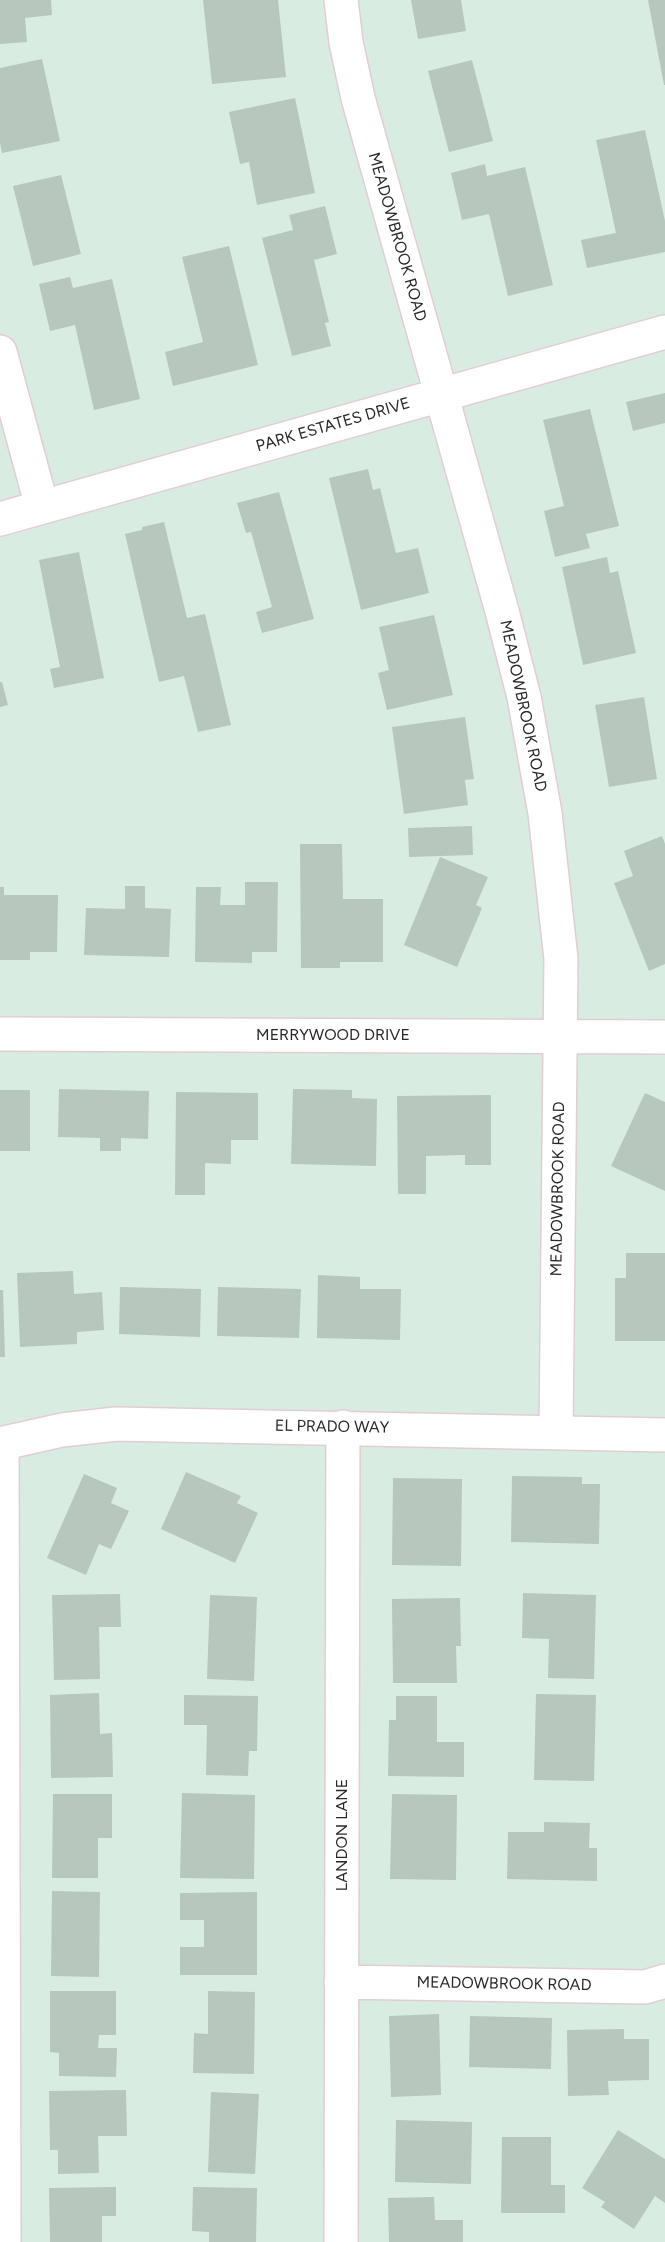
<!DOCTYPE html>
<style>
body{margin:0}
canvas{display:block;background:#d8ece1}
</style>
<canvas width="665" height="2242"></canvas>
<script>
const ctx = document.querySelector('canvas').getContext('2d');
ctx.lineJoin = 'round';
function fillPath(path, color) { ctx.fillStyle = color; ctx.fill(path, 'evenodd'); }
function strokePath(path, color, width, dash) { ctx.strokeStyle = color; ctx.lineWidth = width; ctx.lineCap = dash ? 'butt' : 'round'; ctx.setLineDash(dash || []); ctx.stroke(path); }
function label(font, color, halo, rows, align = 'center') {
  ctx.font = font + ' Figtree,sans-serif'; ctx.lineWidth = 4.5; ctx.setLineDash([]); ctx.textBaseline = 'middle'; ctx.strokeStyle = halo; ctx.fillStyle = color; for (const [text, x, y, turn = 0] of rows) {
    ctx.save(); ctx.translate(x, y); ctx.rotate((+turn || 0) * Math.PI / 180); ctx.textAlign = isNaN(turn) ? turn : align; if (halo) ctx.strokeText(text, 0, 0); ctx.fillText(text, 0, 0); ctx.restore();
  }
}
fillPath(new Path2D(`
 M0 0H51L52 15 25 18 27 42 0 44Z
 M203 0H278L286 77 212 84Z
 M411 0H461L466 31 418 39Z
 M648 0H665V85H664Z
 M42 59 60 141 2 153 0 143V68Z
 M472 60 493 141 449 152 428 71Z
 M295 98 315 193 257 205 249 162 240 164 229 112Z
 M645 130 665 221V252L587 268 581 240 616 233 596 140Z
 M485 164 487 176 525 167 553 285 508 296 489 214 462 220 451 173Z
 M61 175 81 254 33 266 13 186Z
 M325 206 337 254 314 260 329 322 325 323 331 346 292 356 262 238 293 230 289 215Z
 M229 246 258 365 173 386 165 352 203 342 182 257Z
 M70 277 73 288 112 279 140 399 94 410 75 325 50 331 39 284Z
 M665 393V423L633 431 626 402Z
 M590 409 619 526 586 534 590 548 555 557 544 511 564 506 543 420Z
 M368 469 373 490 380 488 396 553 418 548 429 593 361 610 329 478Z
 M279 492 314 619 262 633 256 612 272 607 251 532 246 533 237 503Z
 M164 522 187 618 205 614 231 725 198 732 184 676 159 682 125 534 142 530V527Z
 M79 552 104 678 54 688 50 669 60 667 39 560Z
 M607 557 610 573 618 571 636 653 583 665 562 567Z
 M434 615 453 695 387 710 378 673 389 670 379 627Z
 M0 682H2L8 705 0 707Z
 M644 697 657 779 609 787 595 705Z
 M465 717 474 779 465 780 468 805 404 814 392 727Z
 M472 826 473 855 409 857 408 828Z
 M662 836 665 844V964L649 971 614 883 633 876 624 851Z
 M300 844H342L343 899H383V962H340V968H301Z
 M440 857 488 877 476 905 482 908 457 967 404 945Z
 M245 882H278L277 952H252V963L195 962 196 887H221L220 905H245Z
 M125 886H145V908L171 909 169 957 84 955 86 908 125 909Z
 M0 887H4V895H58L57 952H30V960H0Z
 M59 1089 149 1091 148 1139 121 1138V1151H100V1138L58 1137Z
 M293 1089 352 1090V1098L377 1099 376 1166 291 1164Z
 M0 1090H30V1151H0Z
 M176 1092 258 1093V1140H231V1164L205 1163V1195H175Z
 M645 1093 665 1102V1191L611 1166Z
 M491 1095V1165H465V1155L426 1156V1194H398L397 1096Z
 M626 1253H665V1341H615V1278H626Z
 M73 1271 74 1294 102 1292 104 1330 77 1332V1344L20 1347 17 1273Z
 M318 1275 360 1277V1289H401L400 1340 317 1338Z
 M120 1287 201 1289 200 1337 119 1334Z
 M218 1287 301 1289 299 1338 217 1336Z
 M0 1290H3L5 1357H0Z
 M186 1472 241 1496 237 1503 258 1513 235 1563 161 1529Z
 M84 1474 117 1488 111 1503 129 1511 111 1549 99 1544 86 1575 47 1558Z
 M512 1476 582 1477V1484H600L599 1544 511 1542Z
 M393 1478 462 1479 461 1566 392 1565Z
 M523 1593 596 1595 594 1679 548 1678 549 1639 522 1638Z
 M120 1594 121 1627H99L100 1679 54 1680 52 1595Z
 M210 1595 257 1597 254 1681 207 1679Z
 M460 1598 461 1646H456L457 1683H393L392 1599Z
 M99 1693 100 1734 112 1733 113 1777 51 1778 50 1695Z
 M536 1694 596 1695 594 1781 534 1780Z
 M184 1695 258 1696 257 1751H249L248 1776 206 1775 207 1725H184Z
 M396 1696H437V1742H464V1777L388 1776 389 1720H396Z
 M182 1793 255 1795 254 1879 180 1878Z
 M53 1794H112V1838H98V1878H52Z
 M392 1794 457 1795 456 1880 390 1879Z
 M544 1822 590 1823 589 1848H597V1881L507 1879 508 1832H544Z
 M52 1891 100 1892 99 1977 51 1976Z
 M257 1892V1975H180V1947H204V1920H180V1893Z
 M50 1991H116V2035H99L98 2048H117L116 2077 59 2076V2053L50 2052Z
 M208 1991 255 1992 254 2074 193 2073 194 2033 208 2034Z
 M439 2014 441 2095 391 2097 389 2016Z
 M470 2016 552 2018 551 2069 469 2067Z
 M624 2029V2039H649V2080L608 2081 609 2095 568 2096 567 2030Z
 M126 2090 127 2136H98L99 2173 58 2174V2150H50L49 2091Z
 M211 2092 259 2094 255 2174 208 2172Z
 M396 2120 472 2122 471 2184 395 2182Z
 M618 2130 665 2159V2203L655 2196 634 2229 601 2207 605 2202 582 2188Z
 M502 2137H551V2185H565V2213H501Z
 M116 2187V2216H102V2242H50L49 2188Z
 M193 2187 257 2188 256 2242H209V2232L192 2231Z
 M434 2197 435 2220H463V2242H389L388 2198Z`), '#b8c7be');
const street = new Path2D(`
 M341 0 346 42 358 98 502 611 524 697 545 813 561 959 556 1432
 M0 352 42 507
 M0 519 665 332
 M0 1034 665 1037
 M0 1444 62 1430 116 1424 665 1435
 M2 1444 4 2242
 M341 1982 645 1987 665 1981
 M341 2242 343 1427`);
strokePath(street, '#e3cdd4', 36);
strokePath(street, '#fff', 33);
label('16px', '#282828', '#fff', [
 ["MEADOWBROOK ROAD",397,237,74],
 ["PARK ESTATES DRIVE",333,425,-16],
 ["MEADOWBROOK ROAD",523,706,78],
 ["MERRYWOOD DRIVE",333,1035],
 ["MEADOWBROOK ROAD",558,1189,-89],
 ["EL PRADO WAY",332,1427,1],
 ["LANDON LANE",342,1835,-90],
 ["MEADOWBROOK ROAD",504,1984,1]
]);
</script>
